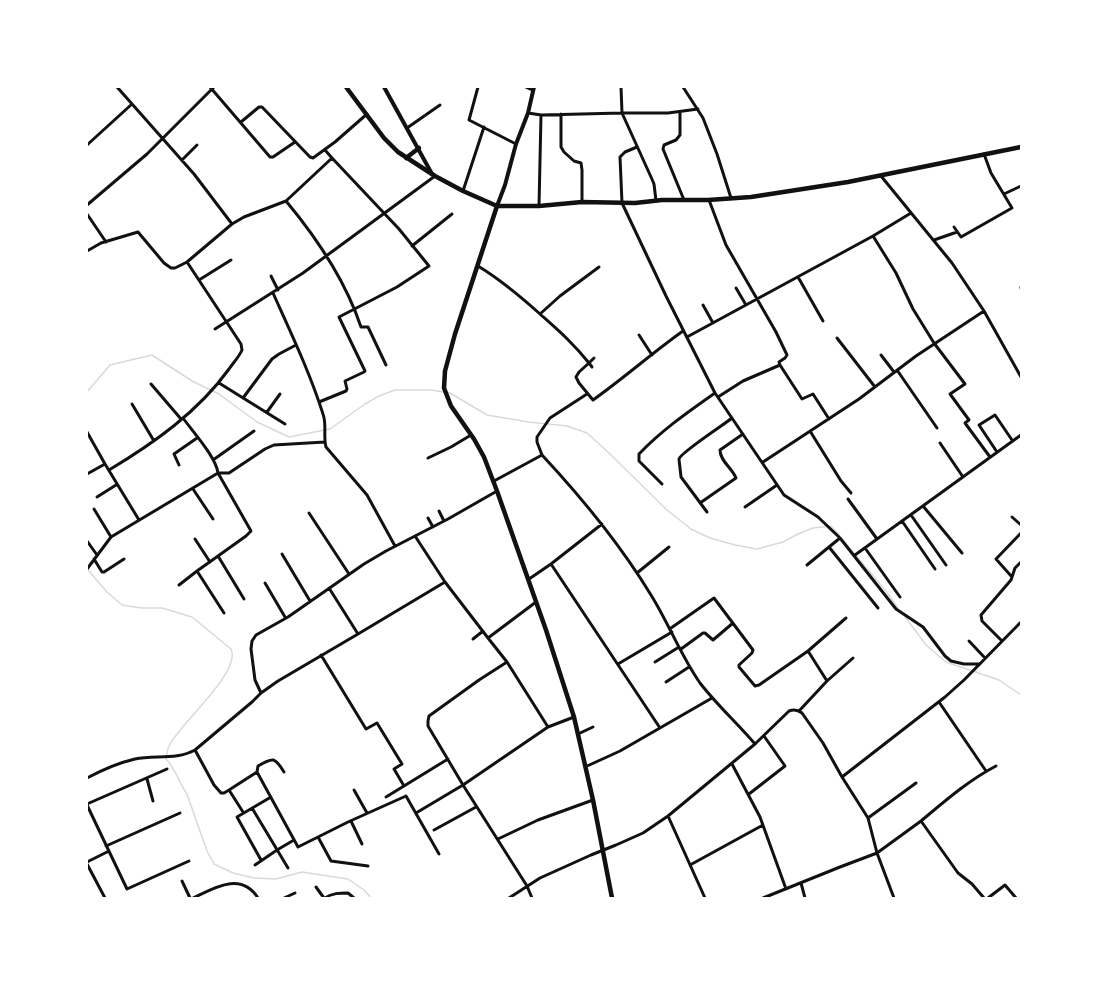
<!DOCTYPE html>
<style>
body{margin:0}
#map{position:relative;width:1108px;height:985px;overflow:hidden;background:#fff;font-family:"Alegreya Sans",sans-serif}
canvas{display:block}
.frame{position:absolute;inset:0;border:88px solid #fff;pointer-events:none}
</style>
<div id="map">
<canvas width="1108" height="985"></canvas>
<div class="frame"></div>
</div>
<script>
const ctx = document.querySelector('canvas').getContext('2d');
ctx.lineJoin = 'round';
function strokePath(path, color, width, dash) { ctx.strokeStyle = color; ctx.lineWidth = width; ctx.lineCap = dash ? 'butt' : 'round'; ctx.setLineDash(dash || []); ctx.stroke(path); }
strokePath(new Path2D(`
 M87 392 110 365 152 355 192 381 219 394 257 422 289 437 330 429 365 404 379 396 395 390H431L450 393 487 415 529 422 567 426 587 433 609 453 667 510 691 529 710 538 735 545 757 549 783 542 798 534 813 528 831 526 840 536
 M843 540 886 591 898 608
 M88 570 107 592 122 605 141 608H162L192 617 231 649C242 672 179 724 169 746 167 750 167 755 166 759 176 769 179 783 187 794L207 851 214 864 233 873 254 878 276 879 302 872 348 879 364 890 371 898
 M905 617 927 646 946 662 999 680 1021 695`), '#d9d9d9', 1.5);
strokePath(new Path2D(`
 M117 87 194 174 232 224
 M210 87 270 157H273L295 142
 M478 87 469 120 516 144
 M526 87 533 90
 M621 87 622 113 651 177 654 184 656 201
 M683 87 703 118 717 154 731 198
 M680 112V135L676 140 664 145 663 149 684 200
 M528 113 541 115 622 113H668L698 109
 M561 114V147L564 152 574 161 581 163 582 170V202
 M241 122 259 107H262L310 157 313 158 335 142 367 114
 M407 128 440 105
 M87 145 132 104
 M637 147 625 152 620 157 622 203 666 296 715 393 784 495 818 517 840 538 896 609 923 627 945 656 951 661 964 664H980
 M182 160 197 145
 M881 176 952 263 984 311 1021 377
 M463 191 484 127
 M1004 194 1021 186
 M709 200 726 245 776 332 787 355 785 358 779 362 780 365 743 381 718 397
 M286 201C316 237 346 282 361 327H368L386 365
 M87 205 147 154 214 87
 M539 206 541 115
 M87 214 106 242
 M954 227 961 237 1012 208 991 173 984 154
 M873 236 896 273 913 309 934 343 965 384 950 394 969 420 965 423 990 457
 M934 240 957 232
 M412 246 452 214
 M87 251 101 243 138 232 164 263 171 268H175L187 262 232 224 244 217 286 201 332 158 325 150
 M478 266C501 280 520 296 540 314 559 331 573 343 589 363L579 372 576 377 579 383 593 400C624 378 652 353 683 331
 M271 276 278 290
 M798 277 823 321
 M199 280 231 260
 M1021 287V288
 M736 288 746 305
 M273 293C291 333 310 373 323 414 327 425 323 436 326 447L367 495 395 546
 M703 305 713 323
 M540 314 560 296 599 267
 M215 329 303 273 435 176
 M639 335 652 355
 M687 337 873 236 911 213
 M837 338 875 387
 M881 355 894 372
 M780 365 802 399 813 394 829 419
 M592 367 589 363 594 358
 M897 370 937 428
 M219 383 285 424
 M151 384 181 419
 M587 394 550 418 537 437V442L542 455C583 499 620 544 651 595 669 624 681 656 700 683 717 705 737 723 755 744
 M243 398 272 359 279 354 296 345
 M319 402 346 391 347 389 345 381 364 372 365 371 339 317 397 287 429 266 399 229 332 158
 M132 404 154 441
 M267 412 280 394
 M183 418C193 432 216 457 218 473L251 531 246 536 197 571 224 613
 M810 431 841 481 851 493
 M87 432 105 464 139 520
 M940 443 963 477
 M997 452 979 425 995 415 1012 440
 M428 458 451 447 471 435
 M213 460 254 431
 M763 462 859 399 916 356 984 311
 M179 465 174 454 197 438
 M109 470C154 443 198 412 229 369 233 363 239 357 242 350L241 344 187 262
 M87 474 105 464
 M494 481 542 455
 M662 484 639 461V454C662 430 688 412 715 393
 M193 489 213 519
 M97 497 116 485
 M848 499 877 539
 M700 503 736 478C732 468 720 461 720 450L743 434
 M923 506 962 553
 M745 507 777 485
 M94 509 111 537
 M439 511 444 521
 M707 512 681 477C681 476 679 460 679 459 680 453 725 424 732 418
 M309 513 349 574
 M911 515 946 565
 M1012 517 1021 525
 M428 518 433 527
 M902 521 935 569
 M415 536 445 582 488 638
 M195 539 210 562
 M87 541 97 555
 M829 547 878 608
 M865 548 900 597
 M282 554 310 601
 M855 555 1021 435
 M218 556 244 599
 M94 559 102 572H104L124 559
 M551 564 660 728
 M807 565 840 538
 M87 569 111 537 218 473H229L265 449 274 445 325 442
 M637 573 669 547
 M1012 577 996 559 1021 533
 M529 579 551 564 602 524
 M265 583 285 617
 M179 585 197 571
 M329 588 358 634
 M671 628 714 598 753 650 752 653 739 665V667L755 686 759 685 808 651
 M473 639 483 631
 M969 641 985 658
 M1002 641 982 621 981 615 1011 580 1015 568 1021 562
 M681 649 703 633H705L713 640 733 623
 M321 655 366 729 377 723 402 764 394 769 404 786
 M655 662 679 647
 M618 664 672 632
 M827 681 853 658
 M666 682 689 667
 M261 693 255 680 251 649 252 641 256 635 288 617 364 564 386 551 448 519 497 491
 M939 702 986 771
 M799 711 827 681 808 651 846 618
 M548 727 574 717
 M578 734 593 727
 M195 750 214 785 221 793H224L229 790 257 772 258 766C273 757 275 757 284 772
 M732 764 760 817 786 889
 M585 767 620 751 712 698
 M257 772 298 847 348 822 406 796 439 854
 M842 777 945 697 964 680 1021 622
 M87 778C102 770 118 763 135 759 155 755 177 760 195 750L252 702 261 693 278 681 358 634 445 582
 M147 779 153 801
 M229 790 243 812
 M354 790 367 813
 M749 794 785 766 764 736
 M386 797 448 759
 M87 804 167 769
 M87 805 127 889 189 861
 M252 808 288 868
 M416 813 463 785 428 726V721L429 716 479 680 507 662
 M668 816 705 898
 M868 818 916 783
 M351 821 362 844
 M921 821C945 801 969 780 996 766
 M434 830 476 807
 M318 837 331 861 368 866
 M498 839 538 820 593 800
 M106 846 180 813
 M261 860 237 817 271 797
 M87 862 109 851
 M87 864 105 898
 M255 865 277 850 294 840
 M690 865 763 825
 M182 881 190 898
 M801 883 805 898
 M316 887 324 898
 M193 898C214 888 241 871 258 898
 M284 898 295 893
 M325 898C332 893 340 893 348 893L354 898
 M509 898 540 878 591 855 616 845 643 833 668 816 755 744 789 711C794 709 798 710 802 713L823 743 842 777 868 818 877 853 894 898
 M532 898 527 886 463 785 548 727 507 662 488 638 536 602
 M763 898 840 867 877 853 921 821 958 873 972 884 984 898
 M988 898 1005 885 1016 898`), '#111', 3);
strokePath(new Path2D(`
 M384 87 432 174`), '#111', 4);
strokePath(new Path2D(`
 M497 206 505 185 516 144 528 113 534 87`), '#111', 4);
strokePath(new Path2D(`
 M346 87 384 138 398 152 435 176 463 191 497 206H539L582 202 635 203 662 200H708L751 197 848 182 1021 147
 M406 158 419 148
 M497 206 455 334 445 371 444 388 451 406 474 439 484 457 497 491 546 630 574 717 593 800 612 898`), '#111', 4.5);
</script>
